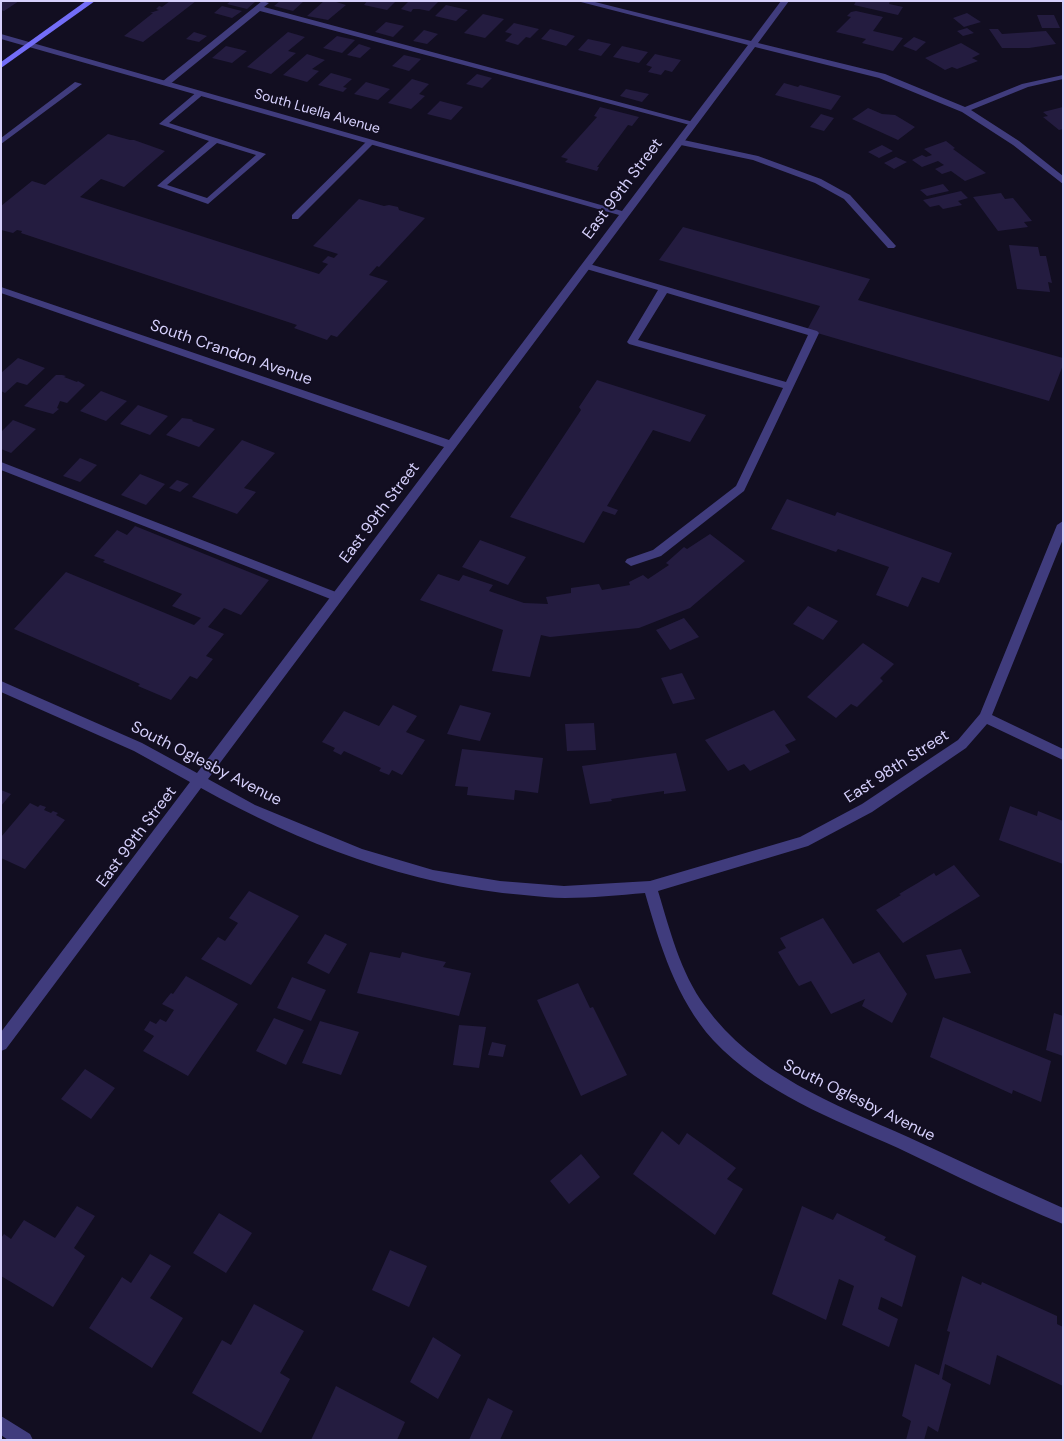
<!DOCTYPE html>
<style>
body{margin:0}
#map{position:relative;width:1064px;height:1441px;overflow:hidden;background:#120e21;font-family:"DM Sans",sans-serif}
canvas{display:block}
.frame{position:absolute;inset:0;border:2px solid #d6d0fc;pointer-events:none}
</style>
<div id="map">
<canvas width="1064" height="1441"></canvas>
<div class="frame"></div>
</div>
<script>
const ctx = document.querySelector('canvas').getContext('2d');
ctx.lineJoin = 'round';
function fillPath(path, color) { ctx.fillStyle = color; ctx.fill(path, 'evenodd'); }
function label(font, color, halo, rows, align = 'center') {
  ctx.font = font + ' "DM Sans",sans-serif'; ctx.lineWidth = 4; ctx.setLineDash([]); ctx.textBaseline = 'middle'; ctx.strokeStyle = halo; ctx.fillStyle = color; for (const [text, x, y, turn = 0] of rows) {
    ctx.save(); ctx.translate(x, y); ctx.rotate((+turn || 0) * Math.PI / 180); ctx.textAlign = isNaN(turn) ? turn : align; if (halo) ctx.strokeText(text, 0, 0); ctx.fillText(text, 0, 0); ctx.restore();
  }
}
fillPath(new Path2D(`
 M1 1H19L4 11 1 10Z
 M170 1H196L143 42 124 36 153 13H150L159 10 156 9 159 6 162 7Z
 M231 1H251L255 2 247 9 227 4Z
 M280 1H304L293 11 274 6Z
 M324 1H333L346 5 328 20 307 16Z
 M367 1H396L387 10 364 5Z
 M409 1H439L429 11 419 9H413L411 12 401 9Z
 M856 1H890L889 4 903 7 898 15 854 5Z
 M446 5 468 10 456 21 435 16Z
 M222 6 242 11 232 18 214 13Z
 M856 11 883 17 873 31 903 38 893 51 862 43 866 39 836 32 851 17 847 16 851 12Z
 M967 13 981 22 964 27 953 18Z
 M483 14 504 19 485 38 464 33Z
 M1037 15H1054L1060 28H1042Z
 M386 22 404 26 393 37 375 32Z
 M514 23 539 29 530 38 526 37 518 45 505 41 512 34 505 32Z
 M967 28 974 33 963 36 957 31Z
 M550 29 575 36 566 46 541 39Z
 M989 29H998L1002 34 1046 31 1056 44 1029 48H1002Z
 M424 30 438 34 427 44 413 41Z
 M194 32 207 36 199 42 186 39Z
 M288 32 305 37 288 51 296 53 284 63 271 74 247 67Z
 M337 36 355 40 342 53 323 48Z
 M914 37 926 42 916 51 903 46Z
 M588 39 611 44 601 56 578 50Z
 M961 43 980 54 972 58 978 61 957 69 952 67 945 70 925 58Z
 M359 44 371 48 360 58 347 55Z
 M226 46 247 51 232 63 212 58Z
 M622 46 648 52 639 63 613 57Z
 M307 54 325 60 312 69 319 71 307 82 283 75Z
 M655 54 681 60 672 72 665 70 661 75 648 72 652 67 646 65Z
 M404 55 421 59 409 71 392 66Z
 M331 73 352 79 343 87 347 88 343 92 318 85Z
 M477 74 492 78 482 88 466 84Z
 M412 79 429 84 419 94 425 96 411 109 388 103Z
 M366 82 390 89 378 100 354 94Z
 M784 83 798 87 800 85 841 96 831 110 775 95Z
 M626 89 649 94 642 102 620 96Z
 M440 101 463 107 451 120 427 114Z
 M600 107 639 117 632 126 628 125 597 167H599L597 171 565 162 568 159 561 157 597 117 594 116Z
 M1063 107V129L1059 130 1043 117 1048 116 1043 112Z
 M868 108 882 114 895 115 915 127 898 140 852 119Z
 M821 114 834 118 824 131 810 127Z
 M108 134 130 140H134L165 151 124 187 101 179 80 197 319 274 328 264 322 262 328 256 334 258 338 254 313 246 359 199 384 206 389 205 398 207 399 210 425 218 379 267 377 266 369 275 388 281 337 337 331 335 327 340 294 328 297 325 21 233 22 231 17 230 13 233 1 230V206L32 181 45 185Z
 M946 141 955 148 953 149 986 173 965 181 951 171 942 174 935 169 944 165 938 161 922 167 912 160 922 155 926 157 932 155 924 149Z
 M882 145 893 151 879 158 868 152Z
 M896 157 907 162 894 169 884 163Z
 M943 184 949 191 927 196 920 190Z
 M961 191 968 198 958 201 962 205 943 209 939 205 930 207 923 200Z
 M1001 193 1005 199 1013 198 1032 221 1024 222 1028 227 998 231 973 197Z
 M683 227 870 279 858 300 1063 358V365L1049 401 807 330 820 306 659 260Z
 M1009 245 1038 247 1040 256H1046L1052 283 1048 282 1050 292 1017 289Z
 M18 358 45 368 27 385 17 382 5 393 1 391V373Z
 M56 375H62L66 376 64 377 77 382 78 381 85 385 67 403 60 401 57 408 59 409 53 414 24 406Z
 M597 380 706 415 690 442 653 430 607 506 618 510 615 515 603 511 584 543 510 517 581 410 579 407Z
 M101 391 127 401 106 421 80 411Z
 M138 405 168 416 150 435 120 424Z
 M182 418 190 419 193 420 192 421 215 429 199 447 166 435Z
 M13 420 36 429 11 453 1 449V432Z
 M242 440 275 453 244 488 256 492 237 514 192 497Z
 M80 458 97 465 80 482 63 476Z
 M140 474 165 484 146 505 121 495Z
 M177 480 189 484 180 492 169 488Z
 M787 499 835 516 837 512 952 553 939 583 922 577 908 607 876 595 889 567 838 549 836 552 771 529Z
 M135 526 269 580 241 615 224 608 208 627 224 634 206 656 213 659 197 679 190 676 171 700 138 686 140 684 14 629 66 572 194 625 201 618 172 606 182 594 103 562 105 560 94 556 117 530 127 535Z
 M710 534 745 561 690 608 639 628 550 637 541 635 530 677 492 671 503 630 420 600 438 574 459 581 463 575 493 585 489 591 524 603 548 604 546 597 571 593V588L599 584 602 590 630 585 629 582 643 575 648 579 669 565 666 563 684 547 687 549Z
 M480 540 526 557 508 585 462 567Z
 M808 606 838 621 823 640 793 624Z
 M684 618 699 637 670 650 656 630Z
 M863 643 894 664 880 678 883 681 857 707 851 704 836 718 807 697Z
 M682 673 695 699 673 704 661 678Z
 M393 705 417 716 406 732 425 740 402 775 392 770 389 775 379 771 381 768 344 751 341 755 333 751 335 748 322 742 344 711 379 726Z
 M460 705 491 713 480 741 447 734Z
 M774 710 796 740 785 745 790 752 750 771 744 764 728 771 705 740Z
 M594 723 596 750 567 751 565 724Z
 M462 749 543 758 538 793 515 790 514 800 467 795 468 787 455 786Z
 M676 753 686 791 664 794V791L611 799 612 801 590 804 582 766Z
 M1 790 11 794 1 806Z
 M30 803 38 807 40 805 46 807 44 810 51 813 53 811 58 813 56 815 65 820 25 869 1 858V837Z
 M1010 806 1037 816 1038 811 1063 821V864L999 840Z
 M954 865 980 896 903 943 876 910 901 895 899 894 916 884 934 873 936 876Z
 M249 891 299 916 251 985 201 959 218 937 225 941 238 923 229 918Z
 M823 918 853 964 879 952 907 994 892 1023 862 1006 865 999 831 1014 811 981 799 986 796 982 778 952 786 948 780 938Z
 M325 934 347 944 329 974 307 963Z
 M961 949 971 973 935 979 926 955Z
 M370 952 400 958 402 952 422 957 446 962 443 967 471 973 459 1016 357 993Z
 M186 976 238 1004 188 1076 143 1051 154 1036 144 1030 150 1021 156 1024 160 1019 166 1022 174 1010 162 1004 171 993 173 994Z
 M292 977 326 990 311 1021 277 1008Z
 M578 983 590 1008 593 1007 627 1075 581 1096 537 1000Z
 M1054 1013 1063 1016V1056L1046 1050Z
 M943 1017 1051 1061 1041 1102 1013 1090 1012 1094 930 1057Z
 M274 1018 304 1030 286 1065 256 1051Z
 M320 1021 359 1032 341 1075 302 1063Z
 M459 1025 486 1027 479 1068 453 1065Z
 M492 1042 506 1045 503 1057 488 1055Z
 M85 1069 115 1088 91 1119 61 1099Z
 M662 1131 679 1145 687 1133 736 1168 727 1179 743 1189 715 1235 633 1174Z
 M581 1154 600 1177 569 1204 550 1181Z
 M77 1206 95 1216 74 1248 85 1256 53 1307 1 1276V1238L4 1234 11 1239 24 1220 55 1238Z
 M802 1206 833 1220 837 1213 886 1237 884 1240 916 1256 902 1307 881 1297 878 1309 898 1319 889 1347 842 1325 854 1286 839 1279 826 1320 772 1294Z
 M219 1213 252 1233 226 1273 193 1253Z
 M390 1250 427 1266 409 1307 372 1290Z
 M150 1254 171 1266 150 1298 183 1318 152 1368 89 1328 122 1277 131 1283Z
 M962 1276 981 1285 982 1282 1057 1316V1324L1063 1327V1386L997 1355 990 1385 945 1364 942 1379 951 1384 938 1432 928 1426 924 1440H906L911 1421 902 1416 915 1364 939 1375 950 1332 947 1331Z
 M254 1304 304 1331 280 1373 290 1379 261 1433 192 1393 222 1340 231 1345Z
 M433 1337 461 1355 438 1399 410 1382Z
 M336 1386 405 1422 397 1440H311Z
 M488 1398 513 1411 500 1440H469Z`), '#241c40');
fillPath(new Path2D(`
 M262 1 269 3 264 7 697 123 690 125 260 11 169 85H163V81Z
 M75 82 82 84 1 144V138Z
 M198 91 205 93 169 123 266 154 208 204 157 186 209 141 159 124ZM217 143 256 155 207 198 167 185Z
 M679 139 758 156 821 179 850 195 896 246 894 248H888L844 199 815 183 753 160 676 144 675 142Z
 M368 140 375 142 298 219H292V215Z
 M586 263 817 331 819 333 744 491 661 556 631 566 625 562 627 559 653 550 736 486 783 388 629 344 627 342 658 290 583 268 581 266ZM667 293 808 335 786 382 638 340Z
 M1 462 341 594 343 597 341 600H333L1 470Z`), '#403c7d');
fillPath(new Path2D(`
 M577 1H591L751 41 781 1H789L758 43 885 74 965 107 1022 84 1063 75V79L1028 87 971 110 1019 141 1063 176V184L1013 145 962 112 879 78 755 47 208 779 255 805 362 849 433 870 500 881 564 886 650 881 800 837 862 804 958 740 980 714 1057 525 1063 521V539L992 715 1063 749V760L987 724 966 748 872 812 808 846 658 891C670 930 680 972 705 1006 754 1074 834 1104 908 1137 960 1161 1011 1185 1063 1208V1224C1007 1201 952 1174 898 1148 833 1119 763 1093 713 1040 676 999 660 945 645 893 619 895 592 898 565 898 552 898 537 896 524 895 410 886 300 843 201 788L6 1049 1 1051V1032L190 782 134 751 1 692V681L142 743 197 773 444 447 1 293V287L449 440 619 215 1 39V34L622 211 748 45Z
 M1 1416 30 1434 33 1440H8L1 1435Z`), '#403c7d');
fillPath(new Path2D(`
 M86 1H95L1 68V62Z`), '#736df7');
label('14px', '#d6d0fc', '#120e21', [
 ["South Luella Avenue",317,112,16]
]);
label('16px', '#d6d0fc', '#120e21', [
 ["East 99th Street",623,189,-53],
 ["South Crandon Avenue",231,353,19],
 ["East 99th Street",380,513,-53],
 ["South Oglesby Avenue",206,764,27],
 ["East 98th Street",897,767,-33],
 ["East 99th Street",137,837,-53],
 ["South Oglesby Avenue",859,1101,26]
]);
</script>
